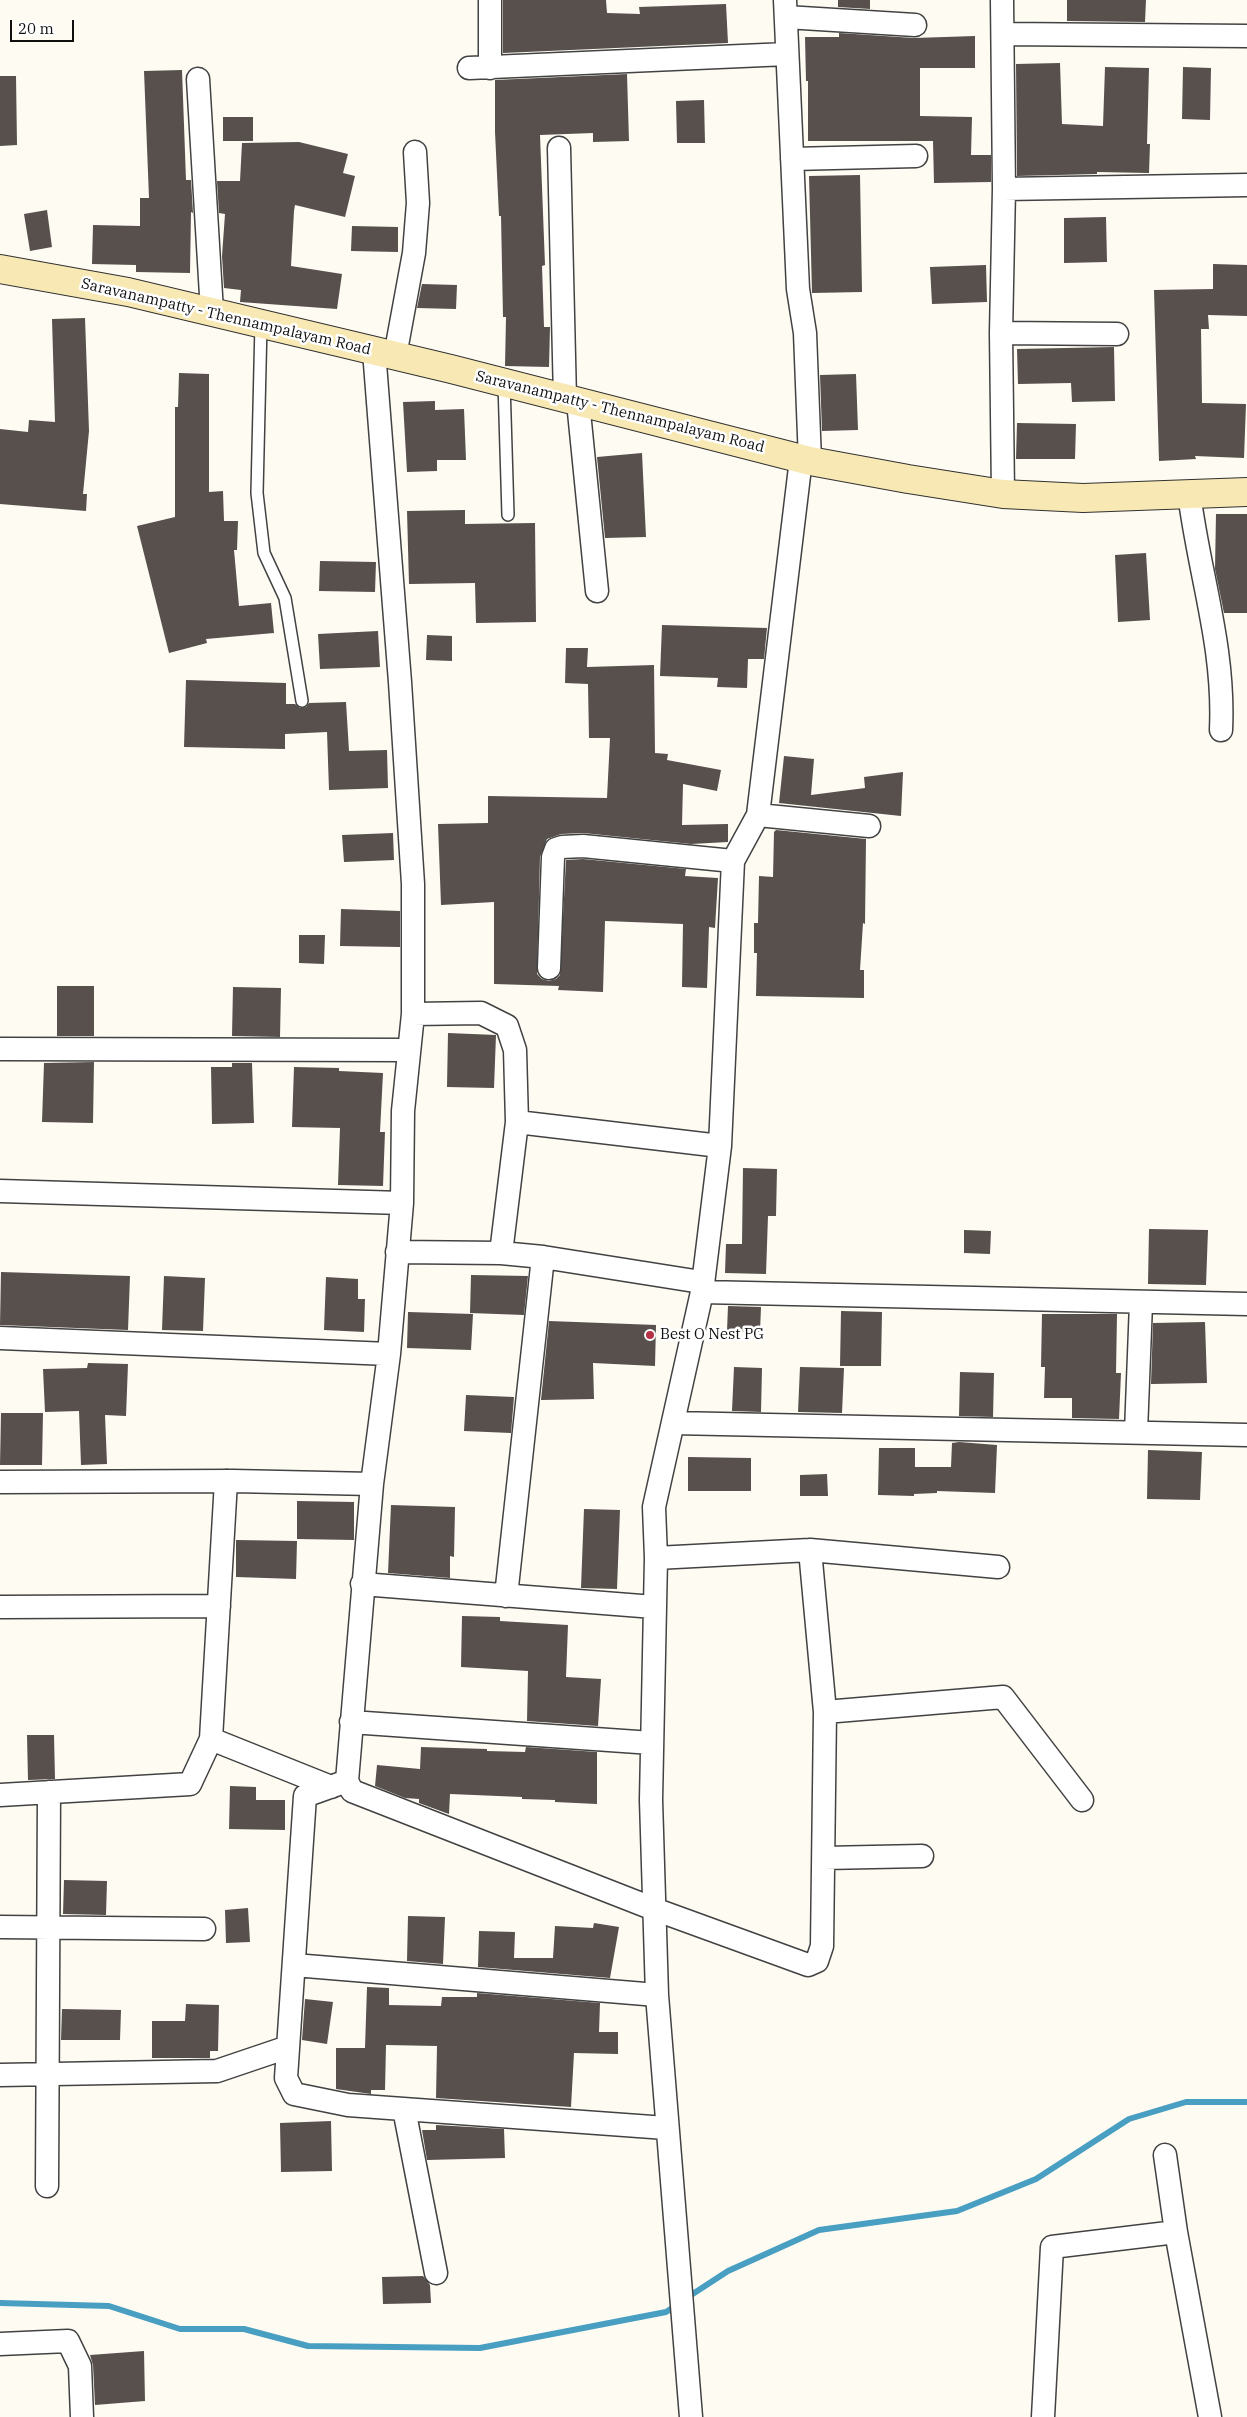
<!DOCTYPE html>
<style>
body{margin:0}
#map{position:relative;width:1247px;height:2417px;overflow:hidden;background:#fefbf3;font-family:"IBM Plex Serif",serif}
canvas{display:block}
.scale{position:absolute;left:10px;top:20px;width:64px;height:22px;box-sizing:border-box;border:2px solid #0f0f0f;border-top:0;padding-left:6px;font-size:15px;line-height:18px;white-space:nowrap;color:#0f0f0f;-webkit-text-stroke:4px #fff;paint-order:stroke}
</style>
<div id="map">
<canvas width="1247" height="2417"></canvas>
<div class="scale">20 m</div>
</div>
<script>
const ctx = document.querySelector('canvas').getContext('2d');
ctx.lineJoin = 'round';
function strokePath(path, color, width, dash) { ctx.strokeStyle = color; ctx.lineWidth = width; ctx.lineCap = dash ? 'butt' : 'round'; ctx.setLineDash(dash || []); ctx.stroke(path); }
function fillPath(path, color) { ctx.fillStyle = color; ctx.fill(path, 'evenodd'); }
function label(font, color, halo, rows, align = 'center') {
  ctx.font = font + ' "IBM Plex Serif",serif'; ctx.lineWidth = 5; ctx.setLineDash([]); ctx.textBaseline = 'middle'; ctx.strokeStyle = halo; ctx.fillStyle = color; for (const [text, x, y, turn = 0] of rows) {
    ctx.save(); ctx.translate(x, y); ctx.rotate((+turn || 0) * Math.PI / 180); ctx.textAlign = isNaN(turn) ? turn : align; if (halo) ctx.strokeText(text, 0, 0); ctx.fillText(text, 0, 0); ctx.restore();
  }
}
strokePath(new Path2D(`
 M685 2299 728 2271 819 2230 957 2211 1036 2179 1129 2119 1186 2102H1247
 M0 2303 109 2306 180 2329H244L308 2346 480 2348 666 2312 677 2305`), '#499fc2', 6);
fillPath(new Path2D(`
 M503 0H606L607 13 640 14 639 7 726 4 728 43 503 53Z
 M838 0H870V9L838 7Z
 M1067 0H1146L1145 22 1067 21Z
 M839 33 914 38 975 36V68H920V116L972 117 971 155H991V182L934 183 933 141H808V81H806L805 37H839Z
 M1060 63 1062 124 1103 126 1105 67 1149 68 1147 144H1150L1149 173 1097 172V174L1017 176 1016 64Z
 M1183 67 1211 68 1210 120 1182 119Z
 M182 70 186 180H191L193 213 191 212 190 273 136 272V265L92 264 93 225 140 226V198H149L144 71Z
 M627 74 629 141 593 142V133L540 135 545 265 542 266 544 327H550L549 367 505 366 506 317H503L501 216H499L495 132V80Z
 M0 76H16L17 145 0 146Z
 M704 100 705 143H677L676 101Z
 M223 117H253V141H223Z
 M299 142 348 154 343 173 355 176 345 217 295 205 294 211 291 266 342 274 337 309 240 302 241 290 224 288 222 256 225 214 219 213 217 181H240L242 143Z
 M860 175 862 292 812 293 809 176Z
 M47 210 52 247 30 251 24 214Z
 M1106 217 1107 262 1064 263V218Z
 M352 226 398 227V252L351 251Z
 M1213 264 1247 265V316L1208 315 1209 329H1201L1202 403 1246 404 1244 458 1195 456 1196 459 1159 461 1154 290 1213 289Z
 M986 265 987 302 932 304 930 267Z
 M422 284 457 285 456 309 417 308Z
 M85 318 89 431 83 494H87L86 511 0 504V429L28 432 29 420 55 422 52 319Z
 M1114 347 1115 401 1072 402 1071 383 1018 384 1017 349Z
 M179 373 209 374V492L223 491 224 521H238L237 550H234L239 606 271 603 274 633 206 639 207 643 169 653 137 526 175 517V407H178Z
 M856 374 858 430 822 431 820 375Z
 M435 401V410L464 409 466 460H437V471L407 472 403 402Z
 M1017 423 1076 424 1075 459H1016Z
 M642 453 646 537 605 538 597 457Z
 M465 510V524L535 523 536 622 476 623 475 583 409 584 407 511Z
 M1216 514H1247V613H1224L1215 569Z
 M1146 553 1150 620 1118 622 1115 555Z
 M320 561 376 562 375 592 319 591Z
 M662 625 767 628 764 659H748L747 688 717 687 718 678 660 676Z
 M378 631 380 667 320 669 318 634Z
 M427 635 452 636V661L426 660Z
 M566 648H588L587 667 654 665 655 753 668 754 667 760 721 770 717 791 683 784 682 825 728 824V842L691 844 583 833 561 834 547 839 540 857 537 974 542 979 549 981 556 979 560 975 566 860 583 859 686 869 685 876 718 878 715 928 709 927 707 988 682 987 683 924 605 921 603 992 558 990 559 986 494 984V902L441 905 438 824 488 823V796L607 798 610 738H589L588 684 565 683Z
 M186 680 286 683V704H295L300 708 306 707 309 703 346 702 349 751 387 750 388 788 329 790 327 732 285 734V749L184 747Z
 M784 756 814 759 811 795 865 788 864 777 903 772 901 816 779 803Z
 M776 830 866 839 865 924 863 923 860 970H864V998L756 996 757 953H754V923H758L759 876 773 877 774 832Z
 M393 833 394 860 344 862 342 835Z
 M341 909 400 911V947L340 946Z
 M299 935H325L324 964 299 963Z
 M57 986H94V1036H57Z
 M233 987 281 988 280 1037 232 1036Z
 M448 1033 496 1035 494 1088 447 1087Z
 M94 1062 93 1123 42 1122 44 1063Z
 M232 1063H252L254 1123 212 1124 211 1067H232Z
 M294 1067 339 1068V1071L383 1073 380 1132H385L383 1186 338 1185 340 1128 292 1127Z
 M743 1168 777 1169 776 1216H768L766 1274 725 1273 726 1244H742Z
 M1149 1229 1208 1230 1206 1285 1148 1284Z
 M964 1230 991 1231 990 1254 964 1253Z
 M1 1272 130 1276 128 1330 0 1325Z
 M471 1275 528 1276 524 1315 470 1313Z
 M164 1276 205 1278 203 1331 162 1330Z
 M326 1277 358 1279V1299H365L364 1332 324 1330Z
 M728 1306 761 1307 760 1332 727 1331Z
 M841 1311 882 1312 881 1366H840Z
 M408 1312 473 1314 471 1350 407 1348Z
 M1042 1314H1117L1116 1373H1121L1119 1419 1072 1418V1398H1044L1045 1367H1041Z
 M549 1321 656 1325 655 1366 593 1363 594 1399 541 1400Z
 M1205 1322 1207 1383 1151 1384 1153 1323Z
 M88 1363 128 1364 126 1416 105 1415 107 1464 81 1465 79 1411 45 1412 43 1369 87 1368Z
 M734 1367 762 1368 761 1412 732 1411Z
 M800 1367 844 1368 842 1413 798 1412Z
 M960 1372 994 1373 993 1417 959 1416Z
 M466 1395 514 1397 511 1433 464 1431Z
 M1 1413H43L42 1465H0Z
 M959 1442 997 1445 995 1493 937 1491V1493L914 1494V1496L878 1495 879 1448H915V1467H951L952 1443Z
 M1148 1450 1202 1452 1200 1500 1147 1499Z
 M688 1457 751 1458V1491H688Z
 M827 1474 828 1496H800V1475Z
 M297 1501 354 1502V1540L297 1539Z
 M391 1505 455 1507 454 1557 450 1556V1578L388 1573Z
 M584 1509 620 1510 617 1589 581 1588Z
 M236 1540 297 1541 296 1579 236 1577Z
 M462 1616 500 1617V1621L568 1625 566 1677 601 1679 598 1726 527 1721 528 1671 461 1667Z
 M27 1735H54L55 1779 28 1780Z
 M421 1747 487 1749V1751L525 1752 526 1747 597 1752V1804L555 1802V1800L522 1799V1797L450 1794 449 1814 446 1813 419 1803V1799L405 1798 375 1786 377 1765 420 1769Z
 M230 1786 256 1787V1800H285V1830L229 1829Z
 M64 1880 107 1881 106 1915 63 1914Z
 M248 1908 250 1942 226 1943 225 1910Z
 M408 1916 445 1917 443 1964 407 1961Z
 M594 1923 619 1927 610 1978 478 1967 479 1931 515 1932 514 1958H553L555 1926 593 1928Z
 M367 1987 389 1988V2005L441 2006 442 1997H477V1993L600 2003 599 2032H618V2054L574 2053 571 2107 436 2098 437 2046 386 2045 385 2090H371V2094L336 2089V2048H365Z
 M305 1999 333 2002 327 2044 302 2040Z
 M186 2004 219 2005 218 2051H210V2058H152V2021H185Z
 M62 2009 121 2010 120 2040H61Z
 M331 2121 332 2171 281 2172 280 2123Z
 M436 2125 504 2129 505 2158 427 2160 422 2130H436Z
 M423 2276 430 2285 431 2303 383 2304 382 2277Z
 M144 2351 145 2401 95 2405 93 2365 90 2355Z`), '#57504d');
const service = new Path2D(`
 M261 324 257 493 264 553 285 598 302 701
 M504 383 508 515`);
const minor = new Path2D(`
 M785 0 798 289 805 333 810 461
 M1002 0 1004 189 1001 333 1003 494
 M786 17 915 25
 M1003 34 1247 36
 M469 68 787 54
 M490 68V0
 M198 79 212 312
 M559 148 565 399
 M792 159 916 156
 M1004 189 1247 185
 M1001 333 1117 334
 M395 356 414 253 418 203 415 152
 M578 402 597 591
 M1189 493C1199 574 1225 646 1221 730
 M758 815 869 826
 M549 968 553 857 556 849 562 847 583 846 733 861
 M413 1014 481 1013 507 1026 515 1050 517 1122 501 1253
 M0 1049 409 1050
 M517 1122 720 1146
 M0 1191 402 1203
 M397 1252 501 1253 543 1257 701 1282
 M702 1292 1247 1304
 M0 1338 389 1354 402 1203 403 1111 413 1014V884L400 682 374 351
 M389 1354 372 1484 347 1781 352 1791 654 1909 808 1965 817 1961 822 1946 825 1712 810 1550
 M673 1423 1247 1435
 M1136 1432 1141 1303
 M0 1482 233 1481 372 1484
 M656 1558 810 1550 998 1567
 M362 1584 654 1607
 M506 1596 543 1257
 M0 1607 219 1606
 M825 1712 1003 1697 1082 1800
 M351 1722 652 1743
 M211 1739 331 1787
 M347 1781 305 1796 286 2078 294 2094 348 2105 666 2128
 M0 1795 190 1784 211 1739 226 1481
 M824 1858 922 1856
 M0 1927 204 1929
 M294 1965 657 1995
 M0 2075 217 2071 288 2047
 M404 2109 436 2273
 M1165 2155 1176 2232 1210 2417
 M47 2186 49 1792
 M0 2344 68 2341 80 2366 82 2417
 M691 2417 657 1995 651 1800 656 1558 654 1507 702 1292 720 1146 733 861 758 815 801 459
 M1043 2417 1052 2247 1176 2232`);
const secondary = new Path2D(`
 M0 269 128 292 451 369 810 461 908 479 1003 494 1083 498 1247 492`);
strokePath(service, '#424242', 14);
strokePath(minor, '#424242', 25);
strokePath(secondary, '#313131', 30);
strokePath(service, '#fff', 11);
strokePath(minor, '#fff', 22);
strokePath(secondary, '#f8e9b4', 28);
for (const [x, y, r, color] of [
 [650,1335,5,"#b53246"]
]) { const dot = new Path2D(); dot.arc(x, y, r, 0, 2 * Math.PI); ctx.fillStyle = color; ctx.fill(dot); strokePath(dot, '#fff', 2); }
label('15px', '#0f0f0f', '#fff', [
 ["Saravanampatty - Thennampalayam Road",226,317,13],
 ["Saravanampatty - Thennampalayam Road",620,412,14]
]);
label('15px', '#0f0f0f', '#fff', [
 ["Best O Nest PG",660,1335]
], 'left');
</script>
